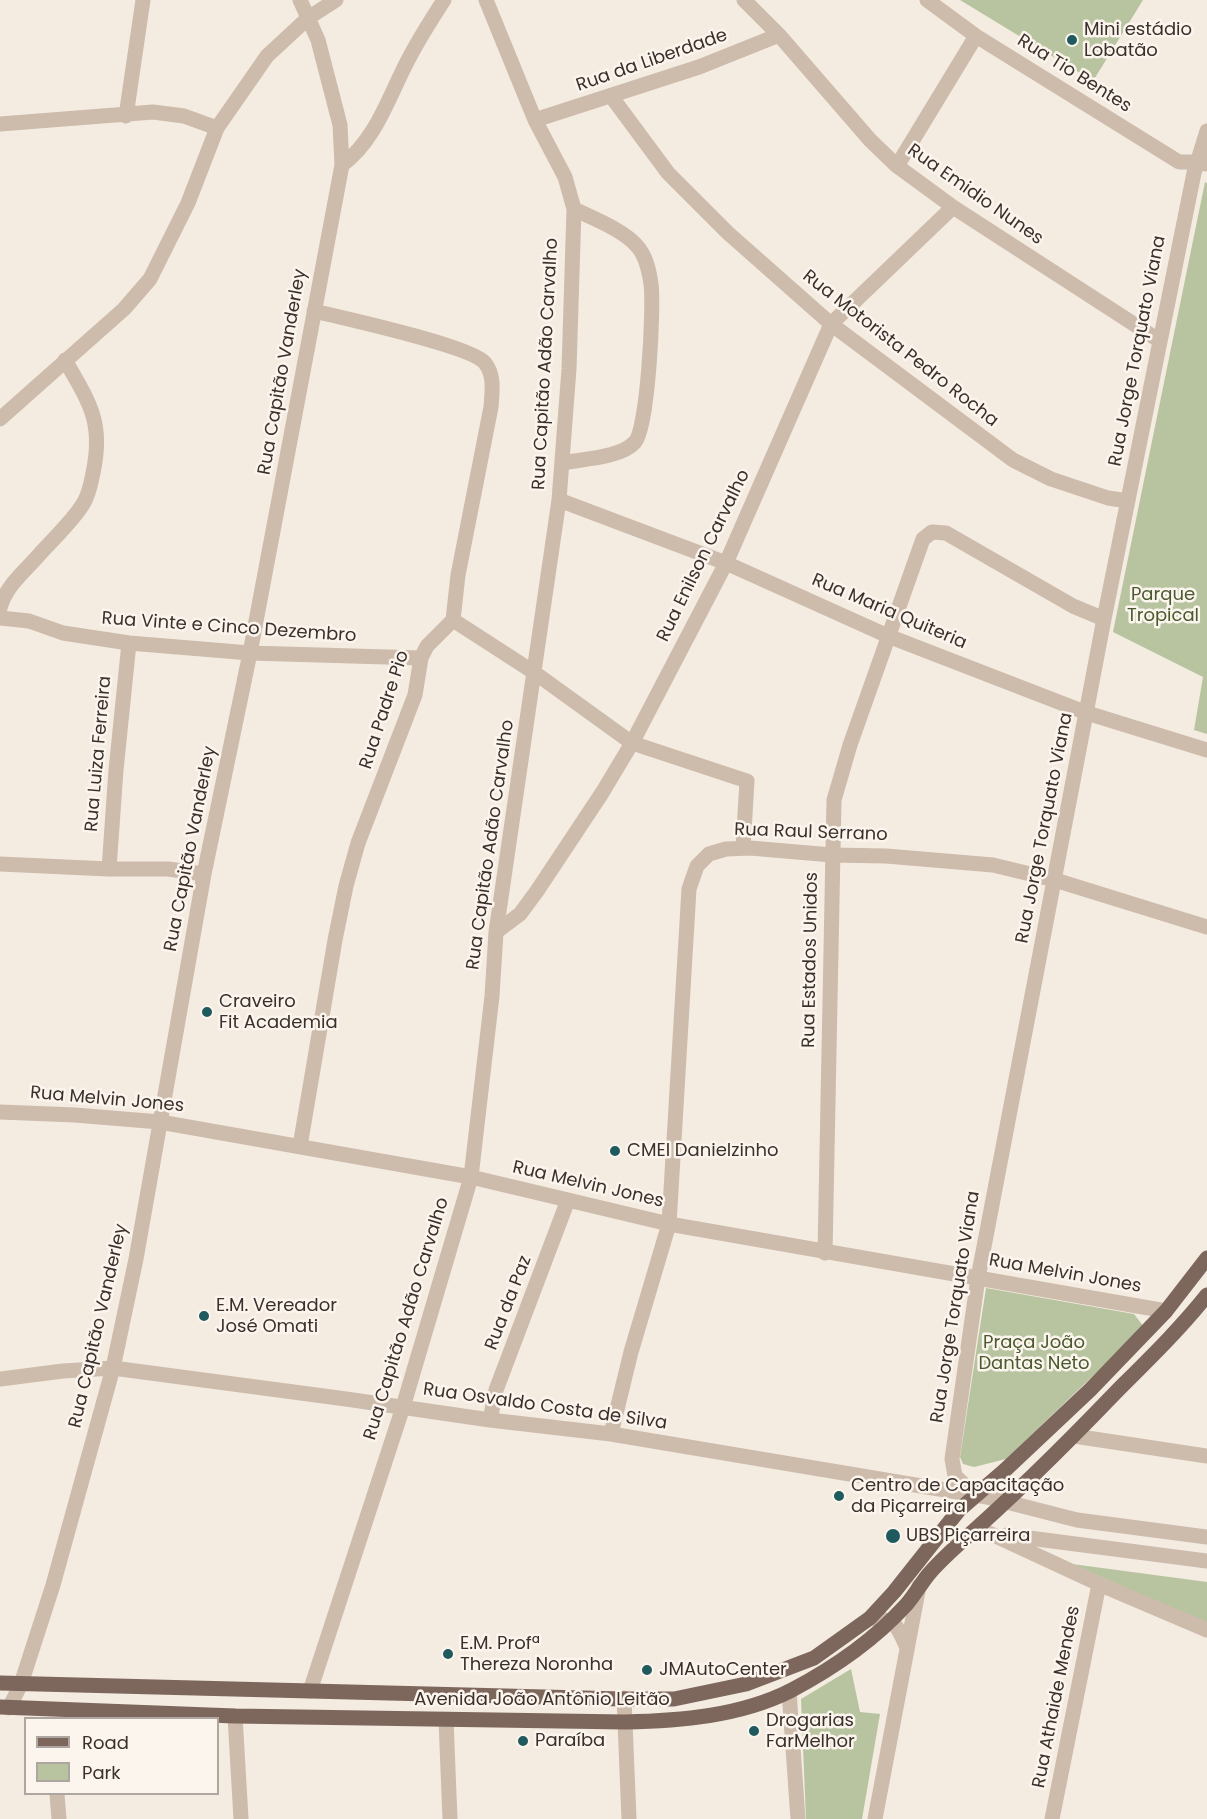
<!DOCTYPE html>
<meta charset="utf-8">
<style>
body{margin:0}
#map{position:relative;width:1207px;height:1819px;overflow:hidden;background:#f4ebe1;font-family:Poppins,sans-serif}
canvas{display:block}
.legend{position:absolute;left:24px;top:1717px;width:195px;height:78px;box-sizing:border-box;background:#fbf5ee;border:2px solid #aea6a0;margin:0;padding:8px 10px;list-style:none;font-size:18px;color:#3b302b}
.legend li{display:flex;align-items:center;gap:12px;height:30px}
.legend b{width:30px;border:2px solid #aea6a0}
</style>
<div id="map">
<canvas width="1207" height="1819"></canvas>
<ul class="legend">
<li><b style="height:8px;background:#7d675c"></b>Road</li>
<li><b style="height:16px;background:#b8c4a0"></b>Park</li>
</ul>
</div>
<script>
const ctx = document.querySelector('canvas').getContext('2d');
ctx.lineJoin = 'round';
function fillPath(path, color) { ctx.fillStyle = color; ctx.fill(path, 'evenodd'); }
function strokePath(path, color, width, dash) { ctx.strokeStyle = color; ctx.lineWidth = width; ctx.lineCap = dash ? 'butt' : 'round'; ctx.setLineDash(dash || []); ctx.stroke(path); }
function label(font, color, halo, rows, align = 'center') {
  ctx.font = font + ' Poppins,sans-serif'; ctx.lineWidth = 5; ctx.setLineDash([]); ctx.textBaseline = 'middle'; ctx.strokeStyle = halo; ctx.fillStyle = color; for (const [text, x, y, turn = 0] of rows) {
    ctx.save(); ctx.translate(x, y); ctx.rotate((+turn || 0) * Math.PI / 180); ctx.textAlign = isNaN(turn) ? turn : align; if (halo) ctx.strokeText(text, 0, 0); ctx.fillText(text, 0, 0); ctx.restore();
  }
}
fillPath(new Path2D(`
 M960 0H1143L1093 81Z
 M1205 182 1207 183V734L1194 730 1203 677 1113 632Z
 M986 1288 1134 1314 1144 1327 1006 1459 974 1467 963 1464 960 1457Z
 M1072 1564 1207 1582V1624Z
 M851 1669 860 1712 880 1714 862 1819H806L801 1699Z`), '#b8c4a0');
strokePath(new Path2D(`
 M744 0 779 35 870 140 897 166 953 207 1160 341
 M927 0 976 36 1179 162H1196L1207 164
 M611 96 668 173 728 233 831 324 1013 460 1051 479 1108 498 1128 501
 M126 116 143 0
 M535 120 699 67 779 35
 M0 124 153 112 184 116 217 128
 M342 165C376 140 389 96 408 60 419 39 431 20 444 0
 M897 166 976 36
 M0 419 124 309 150 279 188 203 217 128 267 56 308 18 336 0
 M562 463C582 459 621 458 635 442 648 428 654 306 651 284 649 270 646 256 637 246 624 230 592 218 574 209
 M559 500 726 563 888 636 1087 713 1207 750
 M0 608C6 586 23 573 38 556 52 540 72 522 83 504 89 495 91 483 93 473 104 422 89 402 65 360
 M0 618 29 621 63 633 129 643 250 653 421 658
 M453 620 535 673 632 743 747 781 743 848
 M0 864 109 869H168L204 874
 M109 869 116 770 129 643
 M496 932 520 914 537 891 602 793 632 743 726 563 831 324 953 207
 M0 1112 75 1115 160 1122 471 1177 669 1224 1166 1311
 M300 1146 335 940 346 886 358 843 415 695 421 658 427 646 453 620 458 575 491 407C492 392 495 376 485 363 471 346 343 318 314 311
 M825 1253 834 800 850 745 923 539 932 532 946 533 1073 606 1104 619
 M0 1379 63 1371 113 1368 346 1399 490 1420 611 1434 987 1497 1077 1520 1207 1537
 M490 1420 496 1390 568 1200
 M611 1434 631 1352 669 1224 689 889 697 866 709 854 726 849 750 848 832 855 886 856 993 865 1055 880 1207 927
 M1074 1436 1207 1456
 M976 1496 955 1476 952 1459 978 1278 1104 619 1194 173 1207 131
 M989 1533 1099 1584 1207 1630
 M1006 1535 1207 1561
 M870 1618C896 1619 897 1625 907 1648
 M310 1691 403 1407 471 1177 492 996 496 932 559 500 569 369 574 209 565 177 535 120 486 0
 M789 1691 798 1819
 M624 1698 629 1819
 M9 1708 21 1684 53 1585 113 1368 136 1259 204 874 250 653 342 165 340 125 318 40 300 0
 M235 1716 241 1819
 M446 1720 450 1819
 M57 1794 59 1819
 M875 1819 919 1586
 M1052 1819 1099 1584`), '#cdbbac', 15);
strokePath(new Path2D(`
 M0 1683 622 1699H674L746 1684 814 1658 870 1618 894 1592 959 1510 1004 1471 1090 1390 1166 1311 1207 1258
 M0 1707 235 1716 625 1722C680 1721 740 1716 790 1691 832 1669 874 1640 906 1605 914 1596 920 1585 928 1575 937 1564 949 1553 960 1543 1015 1495 1066 1444 1117 1391 1148 1360 1180 1329 1207 1295`), '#7d675c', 15);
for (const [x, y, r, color] of [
 [1072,40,6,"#1f5a5e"],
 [207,1012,6,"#1f5a5e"],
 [615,1151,6,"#1f5a5e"],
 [204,1316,6,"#1f5a5e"],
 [839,1496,6,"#1f5a5e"],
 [893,1536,8,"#1f5a5e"],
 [448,1654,6,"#1f5a5e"],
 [647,1670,6,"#1f5a5e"],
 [754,1731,6,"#1f5a5e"],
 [523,1741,6,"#1f5a5e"]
]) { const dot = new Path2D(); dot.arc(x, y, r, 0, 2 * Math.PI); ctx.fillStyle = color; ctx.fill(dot); strokePath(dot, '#fbf5ee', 2); }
label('18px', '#3b302b', '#fbf5ee', [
 ["Mini estádio",1084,30],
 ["Lobatão",1084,51],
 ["Craveiro",219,1002],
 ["Fit Academia",219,1023],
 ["CMEI Danielzinho",627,1151],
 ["E.M. Vereador",216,1306],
 ["José Omati",216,1327],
 ["Centro de Capacitação",851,1486],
 ["da Piçarreira",851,1507],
 ["UBS Piçarreira",906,1536],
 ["E.M. Profª",460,1644],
 ["Thereza Noronha",460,1665],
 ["JMAutoCenter",659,1670],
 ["Drogarias",766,1721],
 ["FarMelhor",766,1742],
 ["Paraíba",535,1741]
], 'left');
label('18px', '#3b302b', '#fbf5ee', [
 ["Rua da Liberdade",652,61,-19],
 ["Rua Tio Bentes",1074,74,32],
 ["Rua Emidio Nunes",975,195,35],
 ["Rua Motorista Pedro Rocha",900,349,38],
 ["Rua Jorge Torquato Viana",1138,351,-79],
 ["Rua Capitão Adão Carvalho",546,364,-87],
 ["Rua Capitão Vanderley",283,372,-80],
 ["Rua Enilson Carvalho",704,556,-64],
 ["Rua Maria Quiteria",889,612,23],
 ["Rua Vinte e Cinco Dezembro",229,628,4],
 ["Rua Padre Pio",385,710,-72],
 ["Rua Luiza Ferreira",99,754,-85],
 ["Rua Jorge Torquato Viana",1045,828,-79],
 ["Rua Raul Serrano",811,833,2],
 ["Rua Capitão Adão Carvalho",491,845,-82],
 ["Rua Capitão Vanderley",191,849,-79],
 ["Rua Estados Unidos",811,960,-89],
 ["Rua Melvin Jones",107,1100,5],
 ["Rua Melvin Jones",588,1185,13],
 ["Rua Melvin Jones",1065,1274,10],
 ["Rua da Paz",509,1303,-69],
 ["Rua Jorge Torquato Viana",956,1307,-81],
 ["Rua Capitão Adão Carvalho",407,1319,-73],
 ["Rua Capitão Vanderley",99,1326,-77],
 ["Rua Osvaldo Costa de Silva",545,1407,8],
 ["Rua Athaide Mendes",1057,1697,-79],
 ["Avenida João Antônio Leitão",542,1700]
]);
label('18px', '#4a5a2e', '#fbf5ee', [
 ["Parque",1163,595],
 ["Tropical",1163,616],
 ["Praça João",1034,1343],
 ["Dantas Neto",1034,1364]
]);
</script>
